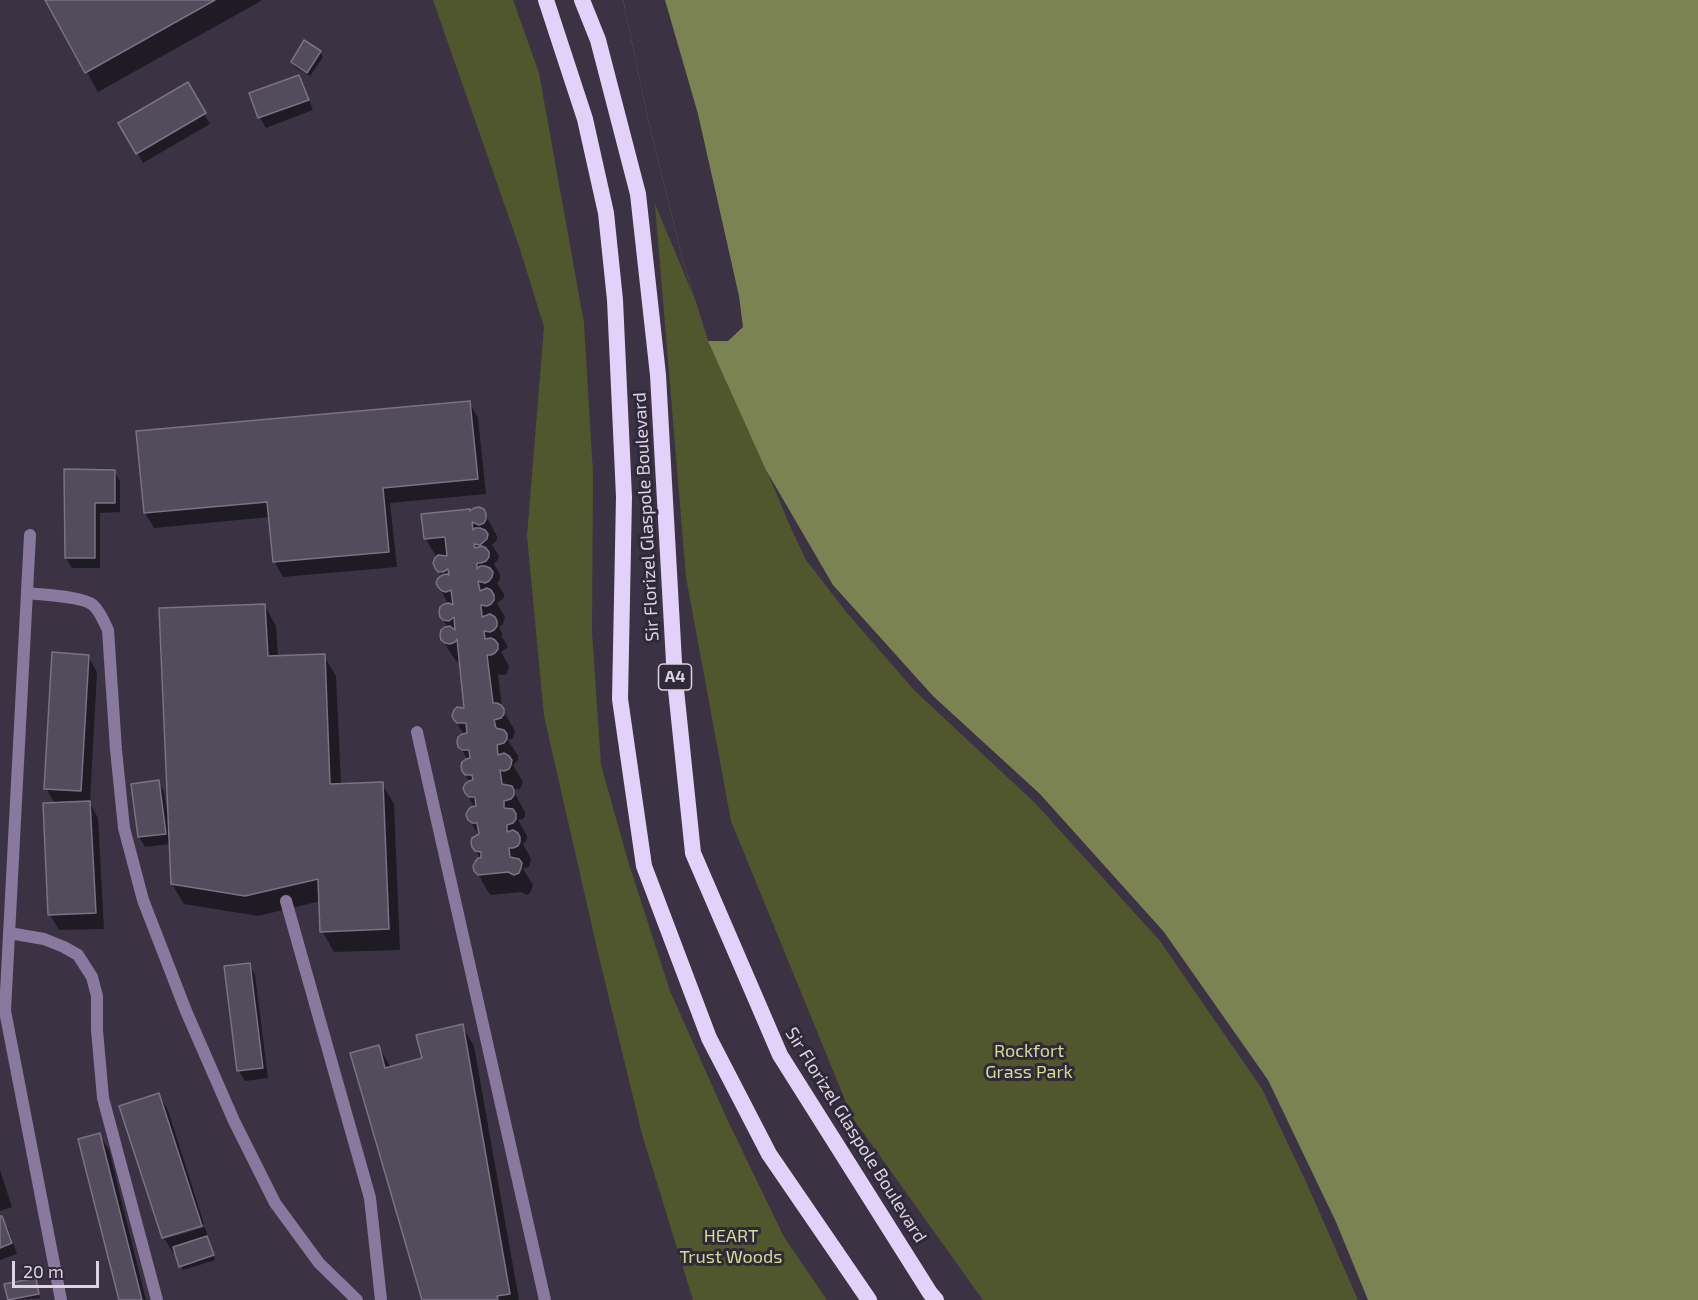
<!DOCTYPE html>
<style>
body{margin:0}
#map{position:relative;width:1698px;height:1300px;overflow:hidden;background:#3b3344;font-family:"Exo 2",sans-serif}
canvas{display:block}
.scale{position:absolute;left:12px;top:1261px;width:87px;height:27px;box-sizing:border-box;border:3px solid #dad5e0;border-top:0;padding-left:8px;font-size:18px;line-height:21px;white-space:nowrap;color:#dad5e0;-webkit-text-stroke:4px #302939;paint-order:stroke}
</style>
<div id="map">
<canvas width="1698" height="1300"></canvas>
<div class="scale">20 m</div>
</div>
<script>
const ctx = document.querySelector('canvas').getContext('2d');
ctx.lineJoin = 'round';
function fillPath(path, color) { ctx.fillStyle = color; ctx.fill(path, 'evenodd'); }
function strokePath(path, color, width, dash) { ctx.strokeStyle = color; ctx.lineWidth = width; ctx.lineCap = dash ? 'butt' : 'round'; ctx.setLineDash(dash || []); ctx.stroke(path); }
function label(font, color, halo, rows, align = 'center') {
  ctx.font = font + ' "Exo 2",sans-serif'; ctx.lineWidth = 6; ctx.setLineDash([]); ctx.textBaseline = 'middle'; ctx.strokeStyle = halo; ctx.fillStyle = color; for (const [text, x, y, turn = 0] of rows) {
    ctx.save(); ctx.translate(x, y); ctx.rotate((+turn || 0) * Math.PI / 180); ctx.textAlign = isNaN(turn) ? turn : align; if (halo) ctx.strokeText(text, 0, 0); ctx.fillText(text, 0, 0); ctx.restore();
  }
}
fillPath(new Path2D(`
 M433 0H513L539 73 584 323 593 474 592 632 601 765 628 861 670 991 727 1119 784 1237 827 1300H693L642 1134 599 957 544 716 527 536 544 327 519 246Z
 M655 204 790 526 806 560 847 613 915 691 1035 803 1160 941 1262 1089 1307 1184 1358 1300H983L852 1117 731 821 686 577Z`), '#51572c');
fillPath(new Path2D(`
 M623 0H1698V1300H1368L1336 1222 1268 1080 1164 932 1040 794 933 696 833 585 766 470 708 341 684 265 648 119Z`), '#7c8353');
fillPath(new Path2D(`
 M623 0H665L698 114 739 296 743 327 728 341H708L684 265 648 119Z`), '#3b3344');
fillPath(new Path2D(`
 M47 0H260L261 1 98 92Z
 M320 52 323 57 310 76 295 67 292 62Z
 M299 77 304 87 313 110 266 128 260 118 251 94Z
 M187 85 210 124 143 163 121 123Z
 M469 402 478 418 486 494 390 503 397 567 283 577 274 561 270 517 154 528 145 513Z
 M66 471H114L120 481V512L100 513V568H72L66 558Z
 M483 511 497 536V540L492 545 499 556 498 560 494 564 500 574V579L497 583 504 594V598L497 603 505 617 503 624 499 627 503 635H501L508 647 501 652 509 666 507 674 503 675 498 674 502 708 515 731 513 738 508 740 518 756V760L513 765 523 782 520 789 513 790 525 812V816L523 819 518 820 527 836V840L523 844 531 859 529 867 523 869 533 885 530 893 527 895 521 892 491 895 488 892 476 870 481 859 473 847 479 836 469 819 475 808 466 793 470 782 463 771 467 759 460 746 464 735 455 720 466 709 461 664 455 660 442 639 448 628 441 616 449 605 439 587 442 577 436 567 437 558 425 538 471 513Z
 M265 606 276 626 278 657 324 656 336 676 341 785 382 784 394 804 400 950 334 952 322 931 321 901 258 916 184 904 172 884 171 844 145 847 139 837 158 782 164 792 167 812H169Z
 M88 656 97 672 90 803 98 818 104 929 59 930 50 915 55 804 46 788Z
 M249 964 255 975 268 1078 245 1081 239 1071Z
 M462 1026 474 1046 519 1300H423L379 1047 391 1068 424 1059Z
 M159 1095 168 1110 204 1224 165 1236V1239L205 1227 215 1260 183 1270 176 1252 173 1253 164 1238 121 1107Z
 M100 1135 109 1150 146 1300H120Z
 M0 1170 12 1207 0 1211Z
 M2 1217 8 1228 17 1254 0 1260V1218Z
 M35 1280 37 1285 40 1298 9 1300Z`), '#0007');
const building = new Path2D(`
 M45 0H215L85 73Z
 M304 40 321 51 307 73 291 62Z
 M299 75 309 100 258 118 249 93Z
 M188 82 206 113 136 154 118 123Z
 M470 401 478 479 383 488 389 552 273 562 267 502 144 513 136 431Z
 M64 469 115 470V503H95V558H65Z
 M479 507 484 509 486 514V519L484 523 479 525 472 522 473 530 475 528H480L485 530 488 534 487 539 480 545 474 544 475 548 482 546 486 548 489 552V557L486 561 481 563H477V569L480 566H485L490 568 493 572 492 577 489 581 485 583 478 581 480 591 487 588 491 590 494 595V600L491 604 487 606 481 605 482 617 490 614 495 617 497 621V626L494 630 490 632 484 631 485 639 491 638 495 640 498 644V649L495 653 491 655H487L493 703H497L501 705 504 709V714L501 718 494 720 496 728 504 730 507 734V739L504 743 497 745 498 755 504 753 509 756 512 760 511 765 509 769 504 771 500 770 502 784 512 786 514 790V795L511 799 504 801V808L513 809 516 814V819L513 823 507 825V832L513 830 518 833 520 837V842L518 846 513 848H509L510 857 519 859 522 863 521 868 519 873 514 875 508 872 478 875 474 871 473 866 475 862 478 858H481V852L475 851 472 847 471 842 472 838 479 834 477 823H472L468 820 466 815 468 810 471 807 476 806 475 797H469L465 793 463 788 465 784 469 781 473 780 472 775H465L462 771 461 766 462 762 466 759 470 758 469 750H462L458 747 457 742 458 737 462 734 467 733 466 723H457L454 720 452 716 454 710 457 707 464 708 457 639 455 642 450 644 445 643 441 640 440 635 441 630 445 627 450 626 455 630 454 617 449 621 443 620 440 617 439 612 440 607 444 604 449 603 453 605 451 590 446 592 442 591 438 587 436 583 438 578 442 575 447 574 449 575 448 569 443 572H438L435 568 433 563 435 558 438 555 447 556 445 537 424 539 421 514 470 509V511L474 508Z
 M265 604 268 656 325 654 330 784 383 782 389 929 320 932 318 879 245 896 171 884 159 608Z
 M52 652 89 655 81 791 44 789Z
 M159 780 166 834 138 837 131 784Z
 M90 801 96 913 48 915 43 803Z
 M250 963 263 1068 237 1071 224 966Z
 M463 1024 510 1294 497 1296 498 1300H422L350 1053 379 1045 385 1068 422 1058 416 1035Z
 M159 1093 202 1226 162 1238 119 1106Z
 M100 1133 142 1300H119L78 1139Z
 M0 1216H2L12 1243 0 1248Z
 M207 1236 214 1255 179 1267 173 1247Z
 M36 1278 39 1294 8 1300 4 1284Z`);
fillPath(building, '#534c5d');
strokePath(building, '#7a7285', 1.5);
strokePath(new Path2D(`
 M27 593C42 595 82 596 93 605 100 611 104 622 108 630L116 750 124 828 143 900 186 1011 234 1121 275 1203 319 1263 357 1300
 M417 732 545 1300
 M286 901 370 1198 381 1300
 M9 933 44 939 64 947 78 955 92 977 97 996V1030L103 1098 157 1300`), '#89799e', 12);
strokePath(new Path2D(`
 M30 535 5 1011 61 1300`), '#89799e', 12);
strokePath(new Path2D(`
 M546 0 585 119 606 213 615 300 624 497 620 699 644 866 709 1038 769 1154 869 1300
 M582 0 598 40 638 194 658 375 675 680 693 853 780 1055 930 1293 936 1300`), '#e2d2f9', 16);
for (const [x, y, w] of [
 [675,677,33]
]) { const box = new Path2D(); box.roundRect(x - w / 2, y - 13, w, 26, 4.5); ctx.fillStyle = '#302939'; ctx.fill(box); strokePath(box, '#dad5e0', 1.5); }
label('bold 16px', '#dad5e0', null, [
 ["A4",675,677]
]);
label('18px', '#dad5e0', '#302939', [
 ["Sir Florizel Glaspole Boulevard",646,517,-93],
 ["Sir Florizel Glaspole Boulevard",856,1135,58]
]);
label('18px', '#d2dd91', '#302939', [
 ["Rockfort",1029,1051],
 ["Grass Park",1029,1072],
 ["HEART",731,1236],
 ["Trust Woods",731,1257]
]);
</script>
